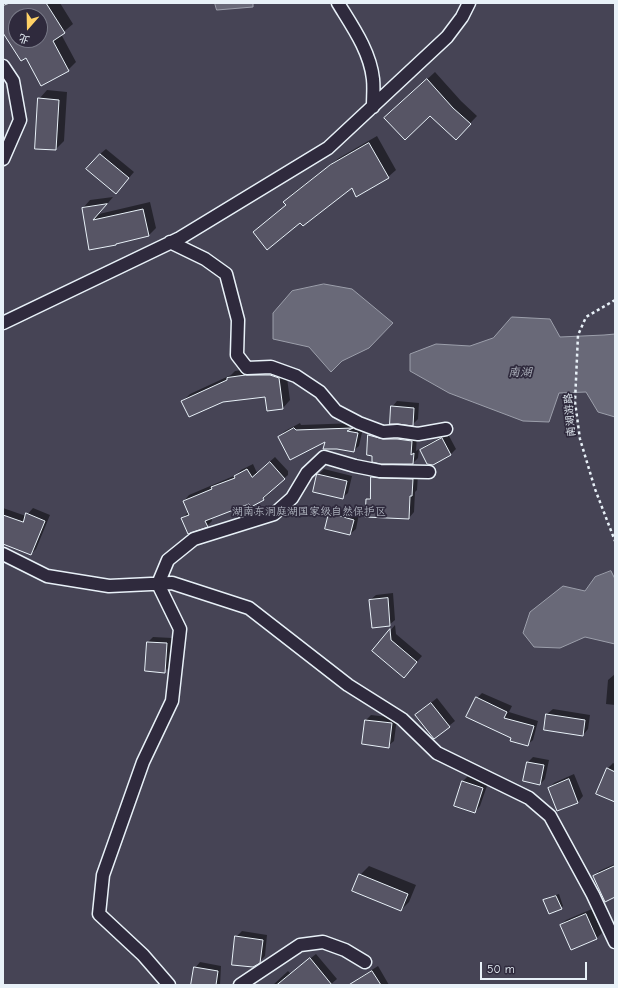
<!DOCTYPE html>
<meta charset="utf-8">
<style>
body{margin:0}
#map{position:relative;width:618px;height:988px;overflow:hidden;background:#2f2a3d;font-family:"Comic Neue","LXGW WenKai TC",sans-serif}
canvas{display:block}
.frame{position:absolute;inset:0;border:4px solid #e8f1f8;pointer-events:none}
.north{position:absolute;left:8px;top:8px;width:40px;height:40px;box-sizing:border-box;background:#2f2a3d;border:1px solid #797a88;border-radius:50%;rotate:200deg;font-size:11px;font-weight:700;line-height:16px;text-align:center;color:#e8f1f8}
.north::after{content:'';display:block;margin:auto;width:14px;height:18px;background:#ffd166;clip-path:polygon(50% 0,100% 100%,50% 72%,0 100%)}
.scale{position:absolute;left:480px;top:962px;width:107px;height:18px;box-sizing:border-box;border:2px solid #e8f1f8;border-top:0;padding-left:5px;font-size:12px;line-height:14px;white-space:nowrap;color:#e8f1f8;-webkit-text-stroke:3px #2f2a3d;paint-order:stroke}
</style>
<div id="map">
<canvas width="618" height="988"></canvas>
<div class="frame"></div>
<div class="north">北</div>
<div class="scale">50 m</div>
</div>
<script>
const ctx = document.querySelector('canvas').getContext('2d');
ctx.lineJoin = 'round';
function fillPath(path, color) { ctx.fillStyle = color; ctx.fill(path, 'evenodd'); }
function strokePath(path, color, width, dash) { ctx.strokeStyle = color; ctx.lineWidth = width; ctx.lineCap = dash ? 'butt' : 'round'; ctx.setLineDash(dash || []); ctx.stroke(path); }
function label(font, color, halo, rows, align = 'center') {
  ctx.font = font + ' "Comic Neue","LXGW WenKai TC",sans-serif'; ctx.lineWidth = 3.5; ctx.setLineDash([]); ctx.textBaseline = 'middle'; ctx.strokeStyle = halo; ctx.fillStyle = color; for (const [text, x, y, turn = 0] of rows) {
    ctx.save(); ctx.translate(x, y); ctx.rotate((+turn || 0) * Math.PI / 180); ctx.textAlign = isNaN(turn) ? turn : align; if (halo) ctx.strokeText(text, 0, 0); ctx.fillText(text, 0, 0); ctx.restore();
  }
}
fillPath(new Path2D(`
 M3 3H615V985H3ZM16 16H40V40H16Z`), '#464455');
const water = new Path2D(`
 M215 3H253V7L217 10Z
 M324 284 352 289 393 323 369 348 342 361 331 372 309 347 273 339V313L292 291Z
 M512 317 550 319 560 337 604 335 615 334V417L598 412 586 392 559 393 549 422 523 421 449 393 410 371V354L436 344 470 346 493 338Z
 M611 571 615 579V644L585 637 560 648 534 647 523 633 530 612 563 586 585 591 595 577Z`);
fillPath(water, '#696978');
strokePath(water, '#9c9fab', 1);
fillPath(new Path2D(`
 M3 3H60L73 24 61 34 76 62 68 70 26 57 3 31ZM16 16H40V40H16Z
 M435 72 461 101 477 116 456 138 430 114 393 111Z
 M47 90 67 92 64 141 56 149 39 99Z
 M377 136 396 170 388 177 352 187 300 222 254 232 287 204 285 202 292 194 339 158Z
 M106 149 134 172 121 187 100 154Z
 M113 197 99 214 150 202 156 228 149 235 89 249 83 208 90 200Z
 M254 368 286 371 290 400 283 408 266 395 183 401 190 394 231 375 235 371Z
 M397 401 419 403 418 419 412 425 392 407Z
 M300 423 301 425 356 423 363 428 359 446 353 451 326 441 279 437 285 431Z
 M374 430 417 435 416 451 419 449 418 458 413 463 369 436Z
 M448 434 456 449 451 454 432 464 421 451 426 445Z
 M275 457 288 471V475L268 492 269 494 263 499 249 503 211 517 212 521 207 526 183 518 188 512 184 501 189 495 236 475 241 470 253 464 257 473Z
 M324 469 352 476 348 493 342 498 318 475Z
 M378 472 418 474 417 490 415 492 414 512 409 518 367 500 372 495V477Z
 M3 508 26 516 33 508 50 515 36 549 31 554 3 538Z
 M335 508 359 514 356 529 350 534 330 514Z
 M393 593 395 620 389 625 370 600 376 595Z
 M395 625 396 634 422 656 409 671 373 651Z
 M153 637 172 638 170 666 164 672 148 642Z
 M615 674V705L606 704 608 680Z
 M482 693 512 706 509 712 538 721 533 740 527 745 513 738 477 698Z
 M437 698 455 721 434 738 422 710Z
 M553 709 590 715 588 729 583 735 547 714Z
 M371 715 397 718 394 741 388 746 366 720Z
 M533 757 549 760 545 779 540 784 524 781 528 762Z
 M613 763 615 764V801L607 769Z
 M574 774 583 796 578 802 558 810 549 788 554 783Z
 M468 776 488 783 480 806 475 812 463 781Z
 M615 864V896L594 877 599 871Z
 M369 866 416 885 409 902 401 910 360 875Z
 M559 894 563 906 561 908 545 901 547 898Z
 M592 909 602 933 597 938 572 949 561 925 566 920Z
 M242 931 267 935 265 956 259 962 236 937Z
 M316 954 337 979 330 985H273L288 971 291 974Z
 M200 962 221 966 220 985H192L195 968Z
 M378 966 389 985H355L353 983 359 978Z`), '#0007');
const building = new Path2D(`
 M10 3H46L65 33 53 41 69 71 41 86 26 58 21 61 3 33V6ZM16 16H40V40H16Z
 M427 79 453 108 471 124 456 140 430 116 405 140 384 118Z
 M38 98 59 100 56 150 35 149Z
 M369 143 389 178 356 197 352 188 303 226 300 223 267 250 253 232 286 205 283 202 330 165Z
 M100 154 129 178 116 194 86 169Z
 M107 204 93 220 143 209 149 236 116 244V245L89 250 82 208Z
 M246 375H270L279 378 283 409 267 411 265 397 223 402 189 417 181 401 227 380V378Z
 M391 406 414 408 413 426 398 424H390Z
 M294 428 296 430 353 428 347 431 358 433 354 452 337 449H323L325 442 290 460 278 437Z
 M368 435 383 439H397L412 441 411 455 414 453 413 464H381L372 462V456L367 455Z
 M442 438 451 455 433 465 427 464 420 450Z
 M270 462 285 479 263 498 264 500 251 507 249 504 205 521 208 527 188 534 181 518 189 515 183 501 212 489 211 487 235 478 234 476 247 469 252 477Z
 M317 474 347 481 343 499 313 492Z
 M371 477 380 478 413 479 412 496H410L409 519 365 517 366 499H370Z
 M26 513 45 521 31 555 3 544V515L23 522Z
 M329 513 354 520 350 535 325 529Z
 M388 598 390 626 372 628 369 600Z
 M390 629 391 640 417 662 404 678 372 651Z
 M147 642 167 643 165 673 145 671Z
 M476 697 507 712 504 718 534 726 528 746 510 741 511 738 466 717Z
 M431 703 450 727 434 739 415 715Z
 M546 714 585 720 583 736 544 730Z
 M365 720 392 723 389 748 362 744Z
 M527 762 544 765 540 785 523 781Z
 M607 768 615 772V802L596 794Z
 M569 779 578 803 557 811 548 788Z
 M462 781 483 788 475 813 454 806Z
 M615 866V897L605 902 593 876Z
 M359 874 408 894 401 911 352 891Z
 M556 896 562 909 549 914 543 900Z
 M586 914 597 939 571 950 560 925Z
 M235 936 263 940 260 963 253 967 232 965Z
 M310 958 332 985H277Z
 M194 967 218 971 216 985H191Z
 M372 971 381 985H349Z`);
fillPath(building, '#575565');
strokePath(building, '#e8f1f8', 1);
const minor = new Path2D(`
 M338 3C352 26 370 51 373 79 374 88 373 97 373 107
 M3 66 13 81 20 120 3 159
 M170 242 205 259 226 274 238 320 237 355 247 368 271 367 296 376 320 392 336 411 359 423 383 432 397 431 418 434 446 429
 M3 323 180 238 328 148 447 37 462 17 469 3
 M3 554 47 576 109 586 172 583 249 608 348 685 402 719 437 753 529 798 550 816 593 895 615 942
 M169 985 143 955 99 914 103 875 143 762 172 701 180 629 158 584 168 560 194 539 274 514 292 498 307 473 324 457 355 466 380 471 429 472
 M240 985 300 945 323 942 345 950 365 962`);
strokePath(minor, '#e8f1f8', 15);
strokePath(new Path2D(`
 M615 300 586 317 578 335 575 402 580 439 595 489 615 541`), '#e8f1f8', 2.5, [3, 3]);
strokePath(minor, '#2f2a3d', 12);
label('11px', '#e8f1f8', '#2f2a3d', [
 ["南湖游路",570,415,-95]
]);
label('11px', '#afb4bf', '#2f2a3d', [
 ["湖南东洞庭湖国家级自然保护区",309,512]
]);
label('italic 12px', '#afb4be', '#2f2a3d', [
 ["南湖",520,373]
]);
</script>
